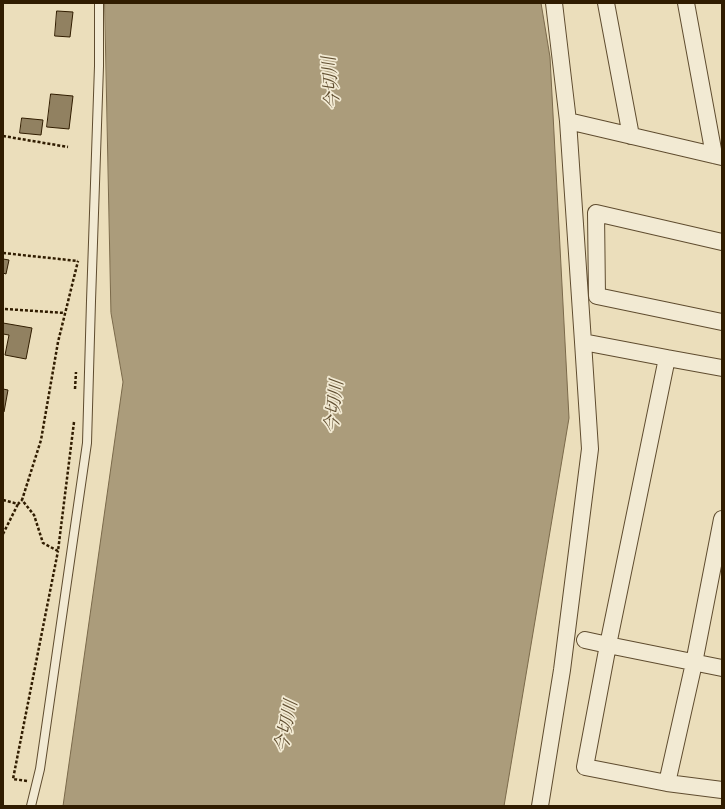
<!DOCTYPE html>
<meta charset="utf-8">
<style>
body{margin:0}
#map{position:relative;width:725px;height:809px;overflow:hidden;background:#ebdebb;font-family:"IM FELL DW Pica",serif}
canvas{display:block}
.frame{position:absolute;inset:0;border:4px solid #301c00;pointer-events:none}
</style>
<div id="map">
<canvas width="725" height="809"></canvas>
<div class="frame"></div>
</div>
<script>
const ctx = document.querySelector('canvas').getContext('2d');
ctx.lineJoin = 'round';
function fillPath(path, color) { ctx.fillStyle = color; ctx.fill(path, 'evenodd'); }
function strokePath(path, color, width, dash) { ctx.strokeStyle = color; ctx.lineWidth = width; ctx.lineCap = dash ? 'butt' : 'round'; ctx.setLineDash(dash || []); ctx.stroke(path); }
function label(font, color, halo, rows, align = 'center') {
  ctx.font = font + ' "IM FELL DW Pica","Noto Serif JP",serif'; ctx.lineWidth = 3.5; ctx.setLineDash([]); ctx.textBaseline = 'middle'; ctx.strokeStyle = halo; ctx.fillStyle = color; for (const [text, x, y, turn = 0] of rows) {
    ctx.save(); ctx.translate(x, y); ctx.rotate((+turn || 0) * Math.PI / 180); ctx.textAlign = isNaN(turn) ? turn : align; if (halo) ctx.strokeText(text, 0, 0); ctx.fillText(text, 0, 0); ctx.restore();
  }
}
const water = new Path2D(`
 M105 3H541L550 57 569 418 504 806H63L123 382 111 313Z`);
fillPath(water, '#ab9c7b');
strokePath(water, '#7a694a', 1);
const building = new Path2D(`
 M57 11 73 12 70 37 55 36Z
 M51 94 73 96 69 129 47 127Z
 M22 118 43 120 41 135 20 133Z
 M3 259 9 260 6 274 3 273Z
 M3 323 32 328 26 359 5 355 9 335 3 334Z
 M3 389 8 390 4 412H3Z`);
fillPath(building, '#918161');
strokePath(building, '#301c00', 1);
const lane = new Path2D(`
 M31 806 40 769 87 443 91 301 99 66V3`);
const street = new Path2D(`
 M554 3 568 121 722 157
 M606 3 631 136
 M686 3 714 155
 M568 121 583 342 667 358
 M722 242 596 213 597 296 722 322
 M722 368 667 358 608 645 722 668
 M585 640 608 645 585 767 667 783 722 790
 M667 783 694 663 722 519
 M540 806 562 670 590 449 583 342`);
strokePath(lane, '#5f4c2f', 10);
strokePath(street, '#5f4c2f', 18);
strokePath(new Path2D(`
 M3 136 68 147
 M3 253 78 261
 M5 309 65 313
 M75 389 76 372
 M74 422 58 551 43 543 34 515 22 500 41 440 58 342 78 261
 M3 500 18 504 22 500
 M3 534 18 504
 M27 781 13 779 58 551`), '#301c00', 2.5, [3, 2]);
strokePath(lane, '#f2ead3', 8);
strokePath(street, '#f2ead3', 16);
label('italic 18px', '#614f31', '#f2ead3', [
 ["今切川",333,83,-95],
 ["今切川",336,407,-84],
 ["今切川",288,727,-79]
]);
</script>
